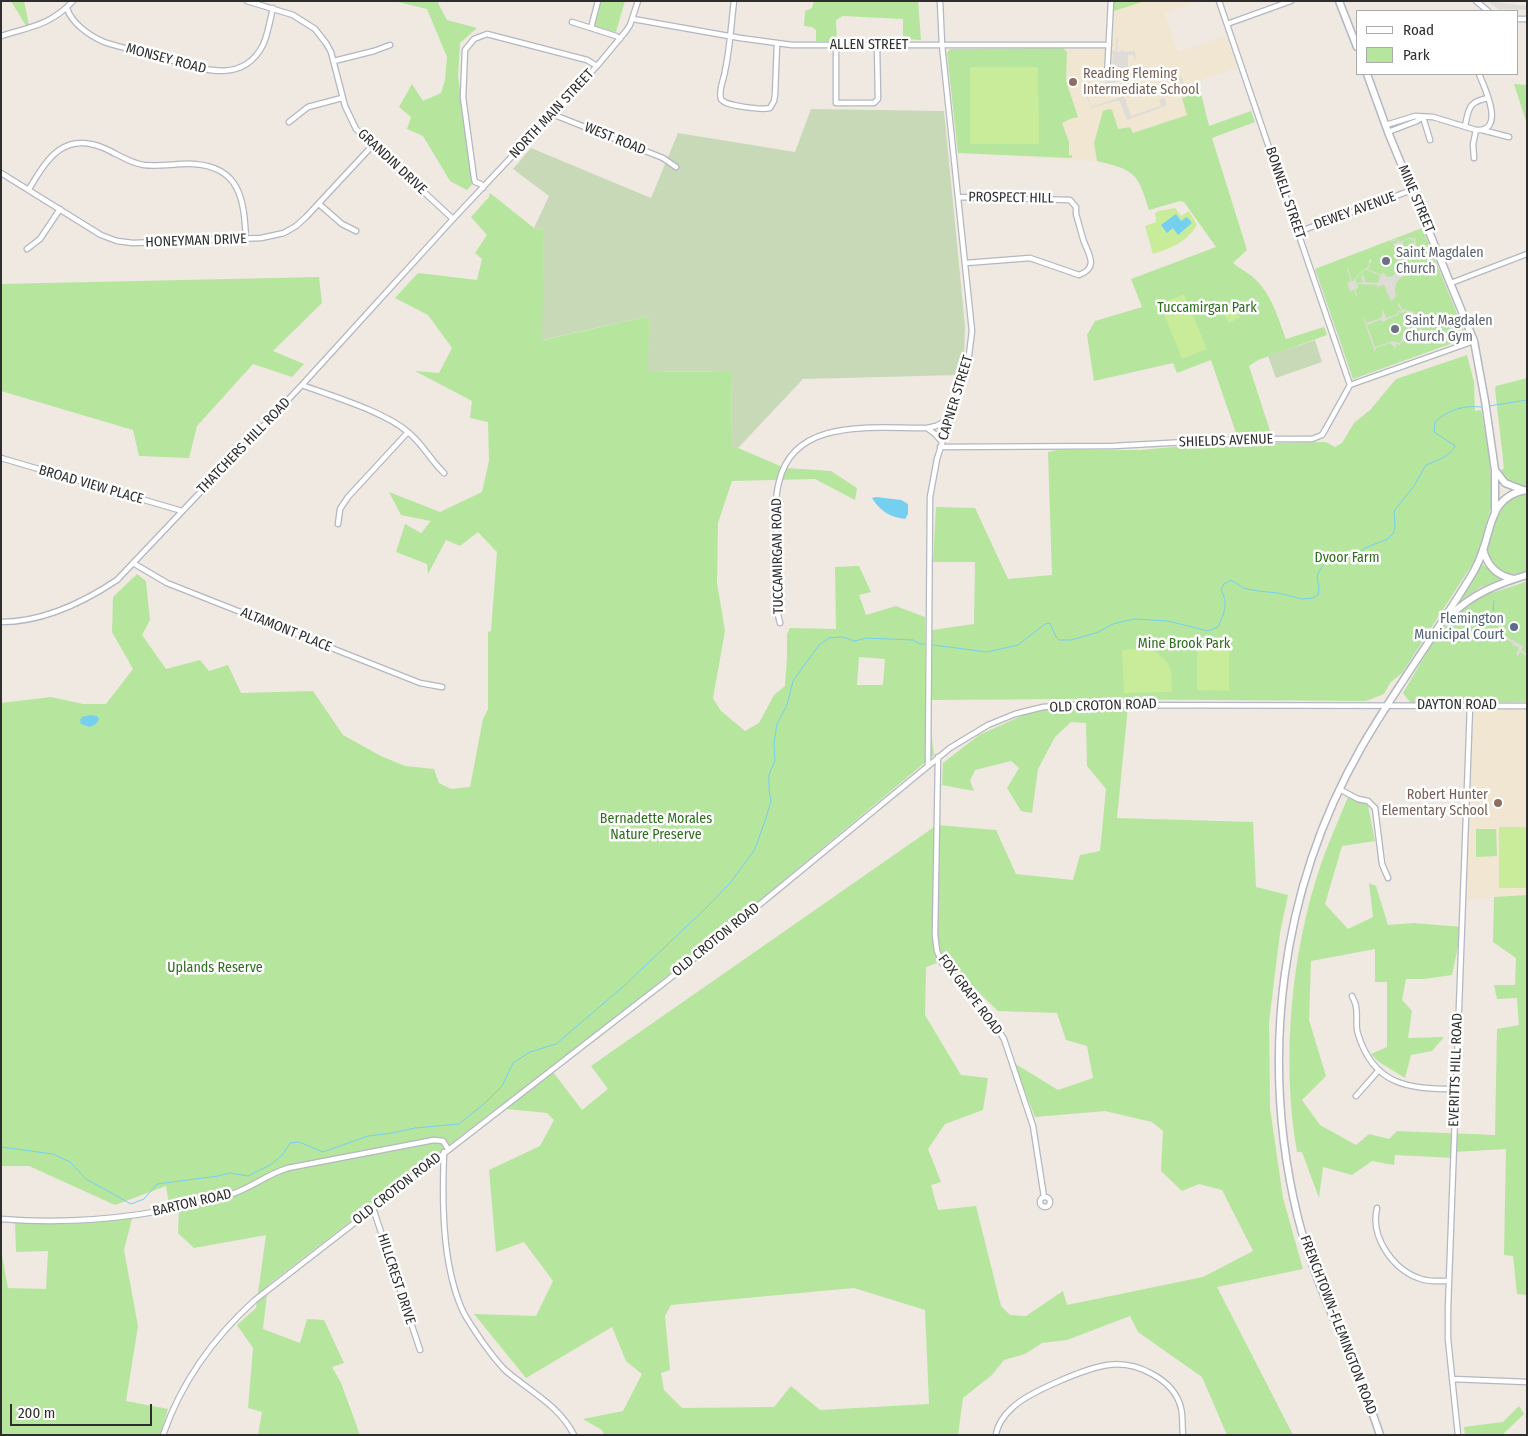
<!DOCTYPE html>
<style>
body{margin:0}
#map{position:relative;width:1528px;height:1436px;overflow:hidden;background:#efe9e1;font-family:"Fira Sans Condensed",sans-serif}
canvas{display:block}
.frame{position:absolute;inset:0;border:2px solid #2e2e2e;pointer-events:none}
.legend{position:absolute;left:1356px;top:10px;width:162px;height:65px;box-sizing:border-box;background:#fff;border:1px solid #ababab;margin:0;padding:6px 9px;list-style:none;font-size:15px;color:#2e2e2e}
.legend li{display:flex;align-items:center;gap:10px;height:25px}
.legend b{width:25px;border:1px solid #ababab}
.scale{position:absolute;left:10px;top:1404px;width:142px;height:22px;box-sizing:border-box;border:2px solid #2e2e2e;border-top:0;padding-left:6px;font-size:15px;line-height:18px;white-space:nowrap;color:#2e2e2e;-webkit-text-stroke:4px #fff;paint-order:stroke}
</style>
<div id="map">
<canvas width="1528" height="1436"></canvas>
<div class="frame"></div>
<ul class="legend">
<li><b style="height:6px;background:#fff"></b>Road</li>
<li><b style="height:14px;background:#b6e59e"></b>Park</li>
</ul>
<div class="scale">200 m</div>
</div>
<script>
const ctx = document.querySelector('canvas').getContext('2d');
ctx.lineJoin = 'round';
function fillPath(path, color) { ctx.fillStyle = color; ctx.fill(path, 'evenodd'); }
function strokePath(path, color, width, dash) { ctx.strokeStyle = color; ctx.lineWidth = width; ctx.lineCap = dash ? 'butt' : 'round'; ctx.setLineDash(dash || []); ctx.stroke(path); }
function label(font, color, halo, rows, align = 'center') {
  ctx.font = font + ' "Fira Sans Condensed",sans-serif'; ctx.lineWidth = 5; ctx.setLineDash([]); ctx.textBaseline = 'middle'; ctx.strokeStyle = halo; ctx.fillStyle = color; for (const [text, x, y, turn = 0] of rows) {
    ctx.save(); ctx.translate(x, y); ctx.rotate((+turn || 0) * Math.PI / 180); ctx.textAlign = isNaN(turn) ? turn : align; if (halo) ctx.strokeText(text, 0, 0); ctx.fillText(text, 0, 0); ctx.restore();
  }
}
fillPath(new Path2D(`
 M1128 1H1198L1165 14 1178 52 1226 36 1237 68 1198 81 1194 84 1187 91 1188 96 1187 115 1133 134 1130 127H1125L1118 129 1094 143 1097 161 958 153 947 53 948 50 950 49 1110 48V7Z
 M1477 706H1527V895L1465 900 1472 711Z`), '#f0e6d1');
fillPath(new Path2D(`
 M11 1H24L29 25 26 26Z
 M394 1H437L447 20 477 28 460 43 458 76 472 179 474 182 467 190 450 181 423 136 407 129 411 117 399 107 412 84 423 101 441 93 445 80 447 57 427 9Z
 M601 1H625L616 32 595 26Z
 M814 1H918L921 40 903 39V19L843 16 836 20 837 42 816 41V30L812 27 804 26 805 11 812 8Z
 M1111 1H1145L1111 12Z
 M1063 48 1067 52 1066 81 1078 117 1070 119 1062 123 1069 142V155H1072V158L958 153 947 53 950 49Z
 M1198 81 1209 126 1251 111 1255 122 1212 138 1247 250 1233 263C1240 269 1249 273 1255 279 1272 295 1278 318 1286 339L1324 327 1327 335 1258 360 1249 366 1272 437 1237 436 1211 360 1177 373 1173 363 1094 381 1087 335 1095 321 1142 307 1131 279 1216 247 1184 202 1180 201 1149 210C1145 199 1142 184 1134 176 1126 167 1108 164 1097 161L1094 143 1103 111 1109 109 1112 110 1118 129 1130 127 1133 133 1187 115 1182 98 1188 96 1187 91Z
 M1514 84 1527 85V124Z
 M490 193 534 228 544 230 543 340 650 316 648 372 732 371 731 445 785 468 831 471 857 488 855 500 815 479 732 481 718 523 717 583 725 631 713 698 721 711 745 731 759 723 774 695 785 686 787 658V634L790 628 836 629 835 567 859 566 871 592 859 595 866 615 896 606 925 617V684L934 755 706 945 579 1046 550 1068 582 1110 608 1089 591 1066 937 825 996 830 1016 874 1073 880 1080 855 1100 851 1106 789 1087 766 1086 723 1071 722 1055 737 1038 769 1032 813 1021 811 1007 788 1019 768 1011 761 975 770 970 781 974 791 942 785 943 763 979 735 1039 708 1128 706 1117 818 1253 822 1256 887 1288 895 1280 933 1269 1022 1270 1108 1283 1198 1303 1269 1217 1287 1293 1435H1227L1202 1377 1138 1332 1130 1316 1067 1340 1042 1343 1025 1354 1004 1360 992 1375 963 1398 958 1435H604L602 1430 583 1419 623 1411 642 1374 626 1361 612 1327 526 1378 474 1314 536 1316 553 1281 524 1242 496 1252 489 1170 540 1146 554 1120 547 1113 497 1108 268 1285 263 1329 300 1343 307 1319 324 1320 344 1363 332 1367 341 1383 360 1435H258L262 1412 248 1408 253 1348 237 1325 256 1308 266 1235 194 1248 178 1233 179 1207 170 1209 166 1186 115 1205 29 1166H1V703L51 697 83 704H106L133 669 112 632 113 597 137 574 146 581 150 620 142 635 166 669 200 660 209 671 228 665 241 693 313 691 343 735 381 756 405 766 434 769 439 783 451 789 470 787 483 719 488 709V632L491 631 497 552 478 532 460 546 446 540 428 574 427 564 396 552 405 524 421 533 431 521 401 515 389 492 440 512 482 492 489 461 488 422 470 418 472 401 415 371 439 373 452 348 428 315 395 298 418 273 477 280 482 259 475 253 487 235 471 217 489 197ZM859 657 885 659 883 685H857ZM945 960 998 1011 1057 1013 1066 1040 1087 1046 1093 1078 1058 1090 1014 1063 1035 1117 1105 1111 1152 1122 1163 1131 1161 1171 1182 1191 1199 1184 1222 1190 1253 1251 1203 1277 1067 1305 1063 1291 1026 1316 1010 1315 1001 1306 976 1206 938 1210 931 1185 941 1182 928 1149 945 1124 983 1110 988 1078 961 1075 925 1015 926 967ZM854 1288 925 1310 929 1404 820 1410 791 1386 774 1407 682 1408 664 1390 661 1373 670 1370 665 1316 671 1305Z
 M1422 228 1467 338 1353 379 1315 269Z
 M319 277 322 303 273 351 304 364 292 377 253 364 197 426 189 458 139 456 133 430 1 391V284Z
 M1467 355 1474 382 1475 411 1481 410 1488 447 1493 501 1478 553 1473 563 1402 673 1390 683 1384 694 1366 701 1064 699 932 700V630L974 624 975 562H933L936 507 975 508 1008 579 1052 575 1048 452 1057 450H1141L1205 444 1326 442 1335 447 1342 443 1354 423 1370 410 1396 379Z
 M1527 378V487C1515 486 1504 483 1500 471L1504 468 1495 389 1496 386Z
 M1527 494V571C1511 579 1491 572 1488 553 1487 546 1489 540 1491 534 1497 514 1504 498 1527 494Z
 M1482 564 1501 579 1481 587 1459 601Z
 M1527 581V702L1461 703 1410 702 1403 693C1421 664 1445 614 1476 599 1492 591 1510 588 1527 581Z
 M1348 797 1367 801 1375 841 1342 846 1325 904 1348 929 1373 917 1369 883 1376 886 1388 925 1414 923 1462 927 1452 975 1424 979H1406L1402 1000 1412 1011 1408 1038 1444 1037 1432 1051 1411 1055 1405 1078 1379 1062 1371 1054 1387 1047V982H1375V949L1311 961 1309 1020 1326 1076 1302 1100 1320 1125 1356 1145 1369 1134 1389 1139 1397 1131 1495 1135 1497 1029 1519 1025 1517 998 1497 999 1494 985H1515L1516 958 1493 942 1494 897 1527 895V1295L1517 1294 1513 1256 1504 1255 1506 1149 1454 1152V1158L1395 1155 1394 1165 1372 1161 1352 1175 1323 1167 1319 1198 1302 1152H1297C1281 1060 1291 952 1321 864 1329 841 1339 819 1348 797Z
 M1476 829H1496L1497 856 1476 857Z
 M133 1215 124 1250 138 1326 126 1401 168 1409 160 1435H1V1250L8 1288 46 1289 48 1251 16 1252 15 1220Z
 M1519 1406 1524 1414 1502 1435H1465L1464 1427 1503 1422Z`), '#b6e59e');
fillPath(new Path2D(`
 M811 109 944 111 965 326 964 356 958 375 803 379 738 448 731 445 732 371 647 372 650 316 542 340 544 230 534 228 549 196 513 169 531 148 651 198 678 133 795 152Z
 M1315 340 1322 362 1276 378 1268 356Z`), '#c8d9b8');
fillPath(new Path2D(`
 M970 67H1038L1039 144H970Z
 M1175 208 1181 216 1189 211 1197 225C1188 241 1170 249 1153 254L1145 226 1156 222 1155 213 1159 211Z
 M1184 294 1207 349 1182 359 1160 304Z
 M1235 309 1240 317 1229 323 1224 315Z
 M1197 645 1229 647V691L1197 690Z
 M1149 648C1172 662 1172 667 1172 692L1124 693 1122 650Z
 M1499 827H1527V888H1499Z`), '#c9ec9a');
fillPath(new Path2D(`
 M1488 1 1527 6V10L1498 9Z
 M1112 21V50L1116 52V38H1118L1117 52H1121V49L1124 52 1135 51 1136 61 1133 55H1128V70L1134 71 1136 75 1112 83V86L1106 88 1105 85 1090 90V93L1087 94 1091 107 1124 96 1131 116 1161 106 1159 100 1163 99 1161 93 1182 86 1179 77 1181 76 1184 86 1163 94 1166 102 1165 106 1127 120 1119 100 1091 108 1085 92V90L1105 83 1111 78 1113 53 1110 50Z
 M1423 233 1417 236 1415 240 1416 244 1415 251H1419L1418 257 1420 259 1417 258 1418 253 1414 252V241L1408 238 1403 242V247L1408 254 1413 270 1412 273 1400 278 1396 283 1395 291 1396 296 1394 299 1391 301 1384 285 1379 286 1375 291 1378 285 1358 284V288L1355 289 1357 296H1356L1354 290 1350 291 1347 283 1351 281 1347 269 1348 268 1352 281H1354L1355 278 1369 265V260L1372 259 1368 269 1381 275 1383 272 1387 277 1393 276 1397 272 1398 266 1407 270 1409 273 1411 272 1412 268 1407 255 1402 249 1397 247 1395 248 1393 244 1398 242 1397 240 1391 242 1390 241 1397 239 1400 242 1409 237 1414 239 1418 235ZM1366 269 1380 276 1378 283 1365 282 1364 275 1361 276 1363 282 1356 283V278Z
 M1399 303 1402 309 1413 312 1417 315 1423 335H1422L1415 315 1404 311 1403 313 1399 312 1398 315 1388 319 1383 322 1380 320 1367 325 1375 347 1393 341 1401 343 1403 335 1413 338 1402 342 1400 345 1396 344V349L1390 343 1376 348 1375 352 1363 317 1367 323 1381 318 1383 310 1386 318 1397 314 1398 311H1402L1399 307 1398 304Z
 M1498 632 1523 646 1521 650 1527 654V656L1520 652 1518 656 1516 654 1519 648 1514 645 1512 647 1513 643 1499 635Z`), '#dfdcd8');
fillPath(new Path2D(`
 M1176 214 1181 221 1187 217 1192 223 1178 235 1173 228 1167 233 1161 225Z
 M876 497 901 500 908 504V514L905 519C890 517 880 511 872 498Z
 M91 715 97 716 99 719 96 724 90 727 81 724 80 720 82 717Z`), '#75cff0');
strokePath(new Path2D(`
 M1489 406 1527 400
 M1493 613 1494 601
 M933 645 987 652 1018 645 1045 624 1050 623 1056 637 1059 640H1071L1096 633 1113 624 1134 619 1168 621 1208 631 1218 627C1224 613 1229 604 1221 590L1224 584 1231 580 1243 588 1258 591 1278 593 1302 599 1313 598 1318 595C1322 578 1310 582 1325 563L1343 560 1355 556 1365 548 1388 539 1393 534 1395 528 1394 511 1414 486 1426 465C1436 461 1448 457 1455 447L1454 445 1434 432 1435 422C1448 410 1463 405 1481 407
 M290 1143 299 1142 323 1152 368 1136 392 1133 415 1128 459 1124 485 1103 502 1086 513 1063 530 1052 556 1044 625 985 707 907 731 882 755 849 765 821 771 801 769 790V774L775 761 774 743 777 724 787 705 793 681 819 645 829 638 842 637 855 641 866 638 913 640 920 644H925
 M1 1147 53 1154 70 1162 86 1179 131 1204 144 1199 157 1184 218 1176 230 1173 248 1176 272 1164 283 1154 290 1143`), '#75cff0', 1);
const street = new Path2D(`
 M247 1 293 15 315 29 326 43 331 52 345 106 356 129 453 219
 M734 1C731 25 730 48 725 71 724 79 718 91 721 99 724 106 762 110 770 108L774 101 775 95 777 44
 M1219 1 1350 385
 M1476 1 1488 11
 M67 8C71 23 90 36 104 42 124 49 146 52 167 59 199 68 242 86 263 45 268 34 270 20 273 8
 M633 19 740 38 792 45H1109
 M1517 19H1527
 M572 22 616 36 620 39
 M1227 24 1291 1
 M591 28 598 1
 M1 36C30 27 51 25 73 1
 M836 45V103H874L878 99 877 45
 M334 61 374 51 390 45
 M1107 77 1111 1
 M552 114 663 158 676 167
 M1423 117 1430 140
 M289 122 308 107 342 98
 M1386 125 1415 116 1433 117 1476 130C1506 132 1485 88 1479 74
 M1465 126C1469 108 1468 102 1488 98
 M1482 130 1509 137
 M1388 132 1417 121 1423 117
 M1474 158 1473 144 1476 130
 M1 173 101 235 117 241 133 243 261 238 284 233 296 226 306 217 373 145
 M483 188 481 184 475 182 474 178 463 97 465 50 474 39 487 34 587 60 597 66
 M29 189C47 159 64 130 106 149 119 155 130 163 144 165 161 167 178 163 194 164 241 167 244 201 246 239
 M958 197 1070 200 1076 207V214C1079 224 1081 233 1084 242 1090 256 1098 268 1079 275L1030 258 966 263
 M319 204 342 224 356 231
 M1298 232 1412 190
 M27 249 40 239 60 209
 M1451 283 1527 254
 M302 385C334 397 383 411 408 432 423 444 430 460 444 473
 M927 428 936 426 949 419
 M940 447 1113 446 1242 439H1312L1322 435 1325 430 1350 385 1474 341
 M1 458 182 511
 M338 524 340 509 348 497 408 432
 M133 563 167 583 420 683 442 687
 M1 622C42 622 84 602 117 580L302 385 453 219 597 66 626 31 630 25 638 1
 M780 623C773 599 777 565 777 539 776 521 774 501 779 482 794 416 876 429 927 428L935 434 942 442
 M938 757 935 935 937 951 942 963 985 1010 1004 1039 1033 1126 1044 1197
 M928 765 930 497 937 459 968 363 972 331 942 45 940 1
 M1339 789 1358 799 1368 801 1375 808 1382 864 1388 878
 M1352 996C1353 999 1356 1003 1356 1007 1358 1016 1355 1025 1358 1034 1374 1086 1409 1089 1456 1089
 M1356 1096 1379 1070
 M444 1152C442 1201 442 1261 461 1307 466 1319 474 1329 481 1340 489 1351 496 1361 505 1370 529 1391 559 1405 574 1435
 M1040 1202a5 5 0 1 1 10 0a5 5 0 1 1-10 0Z
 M373 1208 420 1350
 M1377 1208C1370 1237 1393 1270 1421 1279 1430 1282 1439 1281 1449 1281
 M1 1219C78 1225 156 1216 229 1195 250 1189 267 1174 288 1168L434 1140 443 1141 448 1149
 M1452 1379 1527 1382
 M163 1435C181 1383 214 1337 255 1300L669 979 950 748 988 725 1015 714 1043 707 1073 705 1527 706
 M996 1435C997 1426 1004 1415 1011 1409 1026 1393 1086 1368 1108 1365 1136 1361 1174 1379 1181 1408 1183 1416 1182 1426 1183 1435
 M1458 1435 1448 1339V1308L1470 706`);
const secondary = new Path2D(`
 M1339 1 1357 47
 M1367 74 1388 132 1474 341 1485 401 1495 470V510
 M1495 470 1505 483 1523 490
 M1483 549C1487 566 1497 576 1514 579
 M1450 616C1472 594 1497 584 1527 575
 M1380 1435C1356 1361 1317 1293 1298 1218 1259 1059 1280 890 1361 748 1395 689 1436 634 1471 576 1476 568 1480 559 1483 550 1492 524 1492 495 1527 490`);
strokePath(street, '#b4b7c1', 7);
strokePath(secondary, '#b4b7c1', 9);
strokePath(street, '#fff', 4.5);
strokePath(secondary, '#fff', 6);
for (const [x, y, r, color] of [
 [1073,82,5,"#8d6e63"],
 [1386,261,5,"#6b7280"],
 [1395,329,5,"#6b7280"],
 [1514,627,5,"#5c6f8a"],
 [1498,803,5,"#8d6e63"]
]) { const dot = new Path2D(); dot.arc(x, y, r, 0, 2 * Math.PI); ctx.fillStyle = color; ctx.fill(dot); strokePath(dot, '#fff', 2); }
label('14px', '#2e2e2e', '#fff', [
 ["ALLEN STREET",869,45],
 ["MONSEY ROAD",166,59,15],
 ["NORTH MAIN STREET",552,114,-47],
 ["WEST ROAD",615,139,22],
 ["GRANDIN DRIVE",392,162,43],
 ["BONNELL STREET",1285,193,71],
 ["PROSPECT HILL",1011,198,1],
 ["MINE STREET",1416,199,67],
 ["DEWEY AVENUE",1355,211,-20],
 ["HONEYMAN DRIVE",196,241,-2],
 ["CAPNER STREET",956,398,-73],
 ["SHIELDS AVENUE",1226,441,-2],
 ["THATCHERS HILL ROAD",244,446,-46],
 ["BROAD VIEW PLACE",91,485,16],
 ["TUCCAMIRGAN ROAD",778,556,-91],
 ["ALTAMONT PLACE",286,630,22],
 ["DAYTON ROAD",1457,705],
 ["OLD CROTON ROAD",1103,706,-2],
 ["OLD CROTON ROAD",716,940,-39],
 ["FOX GRAPE ROAD",970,995,53],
 ["EVERITTS HILL ROAD",1456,1070,-88],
 ["OLD CROTON ROAD",397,1189,-38],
 ["BARTON ROAD",192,1203,-13],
 ["HILLCREST DRIVE",396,1279,72],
 ["FRENCHTOWN-FLEMINGTON ROAD",1338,1325,69]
]);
label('14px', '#785e54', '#fff', [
 ["Reading Fleming",1083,74],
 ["Intermediate School",1083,90],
 ["Robert Hunter",1488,795,"right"],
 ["Elementary School",1488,811,"right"]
], 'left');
label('14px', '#5b616d', '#fff', [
 ["Saint Magdalen",1396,253],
 ["Church",1396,269],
 ["Saint Magdalen",1405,321],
 ["Church Gym",1405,337]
], 'left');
label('14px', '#2c6e1b', '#fff', [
 ["Tuccamirgan Park",1207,308],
 ["Dvoor Farm",1347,558],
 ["Mine Brook Park",1184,644],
 ["Bernadette Morales",656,819],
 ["Nature Preserve",656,835],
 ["Uplands Reserve",215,968]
]);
label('14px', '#4e5e75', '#fff', [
 ["Flemington",1504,619],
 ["Municipal Court",1504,635]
], 'right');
</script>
